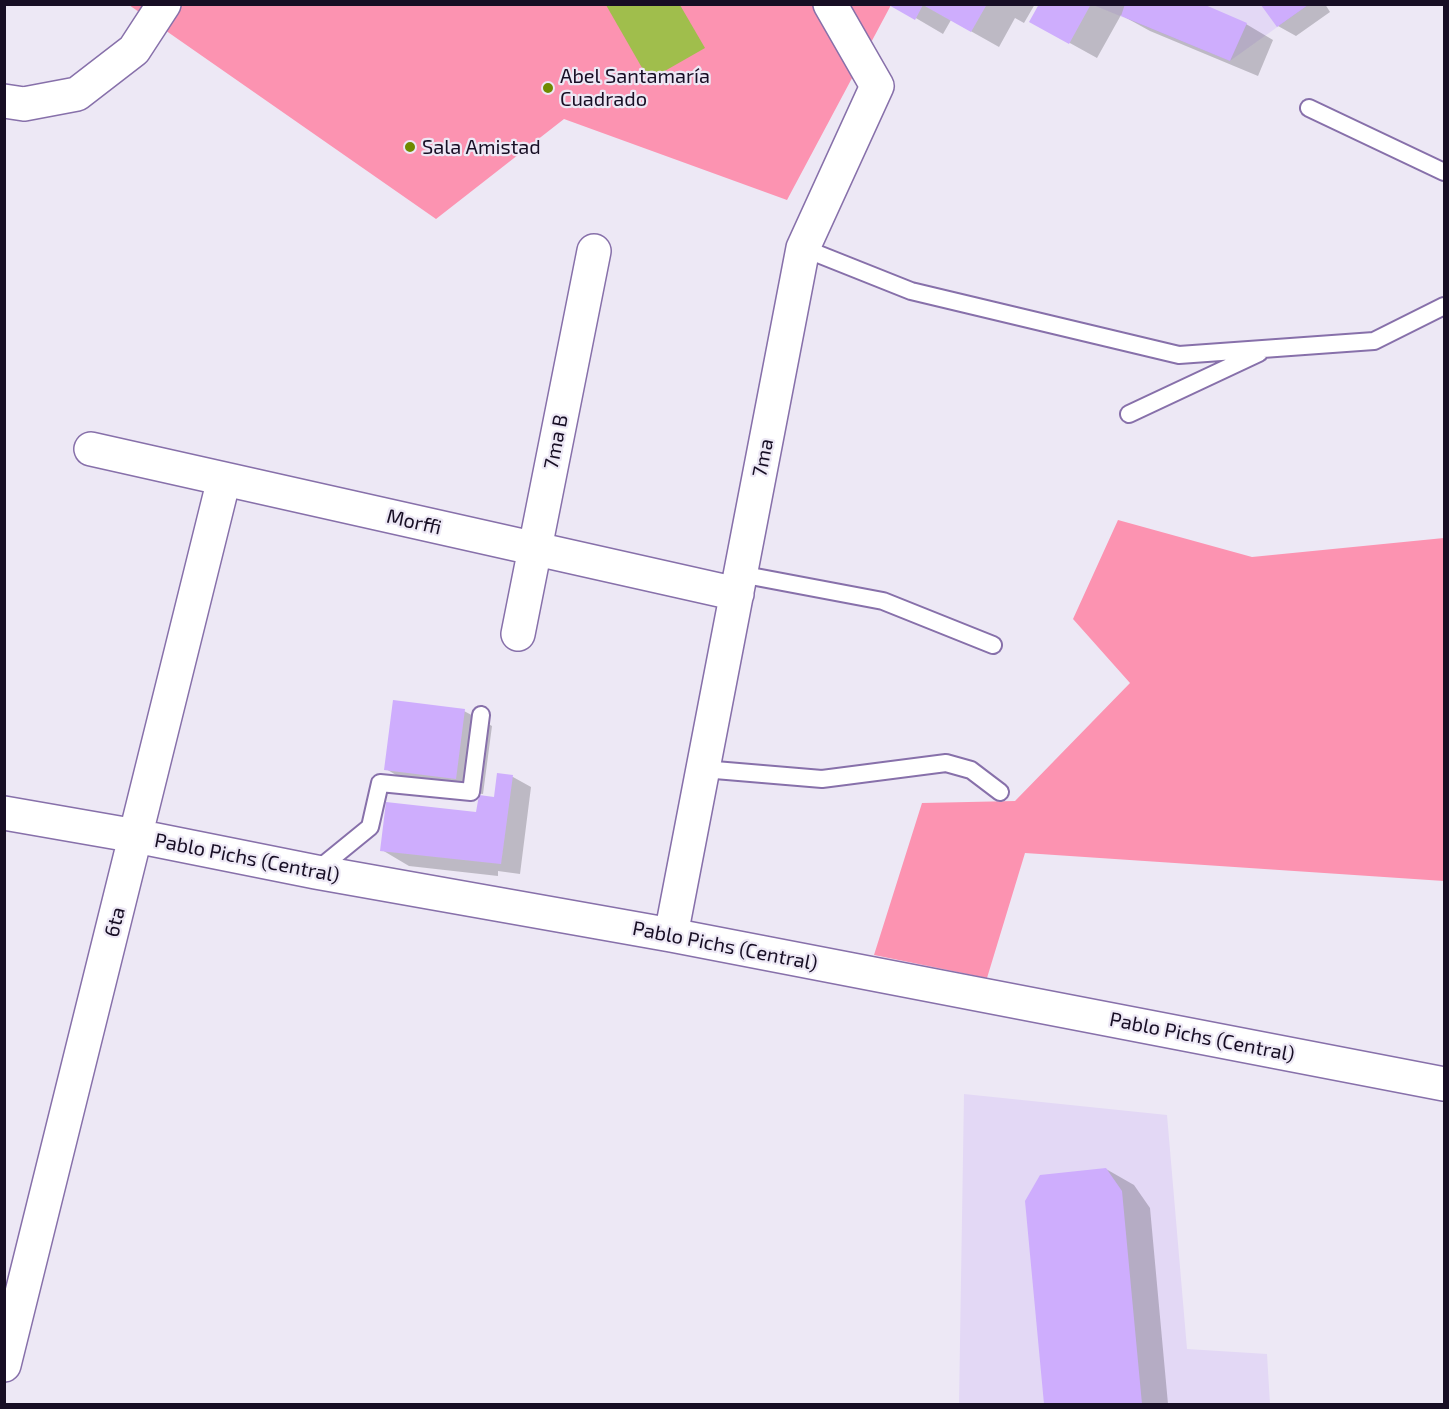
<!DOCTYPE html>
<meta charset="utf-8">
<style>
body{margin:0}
#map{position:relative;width:1449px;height:1409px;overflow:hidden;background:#ede8f5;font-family:"Exo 2",sans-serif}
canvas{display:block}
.frame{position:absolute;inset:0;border:6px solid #170e24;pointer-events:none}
</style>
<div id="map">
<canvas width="1449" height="1409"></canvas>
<div class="frame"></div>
</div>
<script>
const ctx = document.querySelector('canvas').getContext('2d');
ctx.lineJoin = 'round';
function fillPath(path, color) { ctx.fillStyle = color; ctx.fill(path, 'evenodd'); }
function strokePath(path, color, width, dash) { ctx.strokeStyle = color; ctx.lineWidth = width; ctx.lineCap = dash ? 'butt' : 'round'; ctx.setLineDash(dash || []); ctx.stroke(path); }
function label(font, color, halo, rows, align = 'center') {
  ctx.font = font + ' "Exo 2",sans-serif'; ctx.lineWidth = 4.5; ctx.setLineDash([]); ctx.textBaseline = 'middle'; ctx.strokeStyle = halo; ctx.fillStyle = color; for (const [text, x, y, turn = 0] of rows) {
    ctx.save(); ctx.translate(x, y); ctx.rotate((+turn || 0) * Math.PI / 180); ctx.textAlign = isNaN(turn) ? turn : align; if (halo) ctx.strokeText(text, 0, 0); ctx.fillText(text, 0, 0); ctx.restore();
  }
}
fillPath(new Path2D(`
 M1093 5H1308L1230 61Z
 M964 1094 1167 1115 1187 1349 1267 1354 1270 1404H959Z`), '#e3d8f5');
fillPath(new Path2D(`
 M129 5H891L787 200 564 119 436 219Z
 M1118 520 1252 557 1444 538V881L1025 853 987 978 874 955 922 803 1015 801 1130 683 1073 619Z`), '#fc93b1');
fillPath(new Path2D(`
 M606 5H680L705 48 649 80Z`), '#a0be4c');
fillPath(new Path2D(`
 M892 4H1035L1024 23 1015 18 999 47 951 20 943 34Z
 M1041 4H1198L1246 24 1273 40 1258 76 1150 31 1121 15 1097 58 1059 37Z
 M1263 4H1325L1330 12 1296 36 1278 26Z
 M464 711 492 726 483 794 413 785 386 769Z
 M498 775 513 777 531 787 520 874 498 871V876L409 866 382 850 475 814 496 798Z
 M1106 1169 1134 1185 1150 1208 1168 1404H1046L1027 1201Z`), '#0003');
fillPath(new Path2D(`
 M887 4H987L971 32 923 5 915 20Z
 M1039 4H1091L1069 44 1029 22Z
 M1125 4H1203L1247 23 1230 61 1121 16Z
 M1261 5H1308L1277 27Z
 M393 700 465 709 456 779 384 770Z
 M497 773 513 775 501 864 380 851 386 802 476 812 479 795 494 797Z
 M1106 1168 1122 1191 1142 1404H1044L1025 1201 1040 1175Z`), '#ceadfd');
const lane = new Path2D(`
 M1309 108 1444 172
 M803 248 911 291 1179 355 1374 341 1444 306
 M1129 414 1259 353
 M740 574 883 601 993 645
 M703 769 822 779 946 763 971 770 1000 792
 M316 871 370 827 380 783 471 792 481 715`);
const street = new Path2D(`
 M91 449 737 594
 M518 634 594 251
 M4 813 136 836 316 872 671 935 1444 1084
 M671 935 803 248 877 86 830 4
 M4 1365 224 479`);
const secondary = new Path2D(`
 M4 101 24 104 77 94 134 50 164 4`);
strokePath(lane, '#8770aa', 20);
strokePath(street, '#8770aa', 36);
strokePath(secondary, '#8770aa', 36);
strokePath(lane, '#fff', 16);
strokePath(street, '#fff', 33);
strokePath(secondary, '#fff', 33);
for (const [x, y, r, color] of [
 [548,88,6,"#6f8a00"],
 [410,147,6,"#6f8a00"]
]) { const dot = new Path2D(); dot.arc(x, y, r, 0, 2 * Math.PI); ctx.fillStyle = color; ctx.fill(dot); strokePath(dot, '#ede8f5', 2); }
label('20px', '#170e24', '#ede8f5', [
 ["Abel Santamaría",560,76],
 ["Cuadrado",560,99],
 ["Sala Amistad",422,147]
], 'left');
label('20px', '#170e24', '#ede8f5', [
 ["7ma B",556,442,-79],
 ["7ma",763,458,-79],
 ["Morffi",414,522,13],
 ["Pablo Pichs (Central)",247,858,11],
 ["6ta",115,922,-76],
 ["Pablo Pichs (Central)",725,946,11],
 ["Pablo Pichs (Central)",1202,1037,11]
]);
</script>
